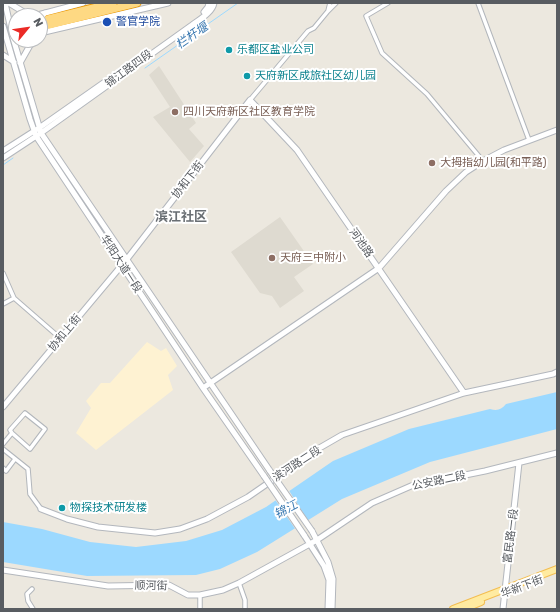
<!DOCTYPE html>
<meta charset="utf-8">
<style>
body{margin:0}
#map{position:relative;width:560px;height:612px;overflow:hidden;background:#ece8df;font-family:Rubik,sans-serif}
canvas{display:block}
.frame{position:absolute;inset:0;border:4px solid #585c61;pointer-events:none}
.north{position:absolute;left:8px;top:8px;width:40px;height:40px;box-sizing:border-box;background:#fff;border:1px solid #bcbec0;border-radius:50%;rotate:61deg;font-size:11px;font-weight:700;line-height:16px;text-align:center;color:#585c61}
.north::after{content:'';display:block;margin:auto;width:14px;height:18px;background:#eb2b26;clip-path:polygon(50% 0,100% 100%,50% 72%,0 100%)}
</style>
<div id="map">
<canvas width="560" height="612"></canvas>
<div class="frame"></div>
<div class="north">N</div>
</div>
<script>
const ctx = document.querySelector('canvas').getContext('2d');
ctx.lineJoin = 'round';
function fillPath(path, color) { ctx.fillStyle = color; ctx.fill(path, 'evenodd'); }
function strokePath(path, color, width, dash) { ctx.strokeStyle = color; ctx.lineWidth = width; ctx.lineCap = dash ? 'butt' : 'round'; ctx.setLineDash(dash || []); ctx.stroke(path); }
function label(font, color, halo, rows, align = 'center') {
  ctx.font = font + ' Rubik,"Noto Sans SC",sans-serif'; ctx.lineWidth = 4; ctx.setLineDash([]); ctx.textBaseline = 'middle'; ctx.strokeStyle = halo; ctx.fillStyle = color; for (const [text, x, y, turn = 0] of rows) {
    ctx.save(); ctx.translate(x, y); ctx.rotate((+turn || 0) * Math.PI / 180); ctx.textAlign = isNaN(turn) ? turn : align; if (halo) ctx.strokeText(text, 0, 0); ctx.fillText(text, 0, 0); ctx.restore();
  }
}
fillPath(new Path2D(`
 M147 342 161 351 166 348 177 366 168 375 173 390 96 450 76 433 91 408 86 401 101 383H110Z`), '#fef2d2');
fillPath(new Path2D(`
 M159 66 196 123 189 129 204 146 190 162 153 117 170 107 149 75Z
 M280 217 313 264 294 277 304 291 280 308 272 296 260 293 231 252Z`), '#dedad0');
fillPath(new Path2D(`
 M557 392V429L430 462 342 499 257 552 220 569 196 575 87 576 3 562V522L42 529 90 542 136 547 186 541 222 530 266 507 333 461 409 429 490 409C497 411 501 410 506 404Z`), '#9cd9ff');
fillPath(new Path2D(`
 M288 489 309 522 296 530 274 498Z`), '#ece8df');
strokePath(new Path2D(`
 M145 68 238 3
 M3 165 13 158`), '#9cd9ff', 1);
strokePath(new Path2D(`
 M3 28 16 25
 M3 34 16 31`), '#c7c5c0', 7, [7, 3.5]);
const street = new Path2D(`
 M330 3 328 11 336 3
 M388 3 366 16 382 53 427 94 483 161
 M478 3 529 140
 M250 100 308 31 314 28 328 11
 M3 273 14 298 60 338
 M3 304 14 298
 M3 444 12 433 10 430 25 413 45 429 30 449 12 433
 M3 449 28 469 30 494 41 509
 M3 468 6 471 15 459
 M239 583 245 600V609
 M32 589 27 594 28 601 33 609
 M200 609V595`);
const secondary = new Path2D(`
 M5 3 13 38 41 133 270 471
 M9 3 30 16
 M204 12 208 7 209 3
 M45 13 42 16V22L44 29 48 31
 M34 16 83 3
 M3 26 30 119 36 136 203 388 264 476
 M40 33 168 3
 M3 55 14 62
 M20 63 33 40
 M3 151 39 128 116 74
 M3 158 41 133 192 25C200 19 212 13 214 3
 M203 388 379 268 446 191 466 172 483 161 504 150 557 130
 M3 407 127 259 250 100 297 150 464 393
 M41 509 67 519 98 527 155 533 180 529 207 519 248 497 316 450 342 435 464 393 553 374 557 372
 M312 531 328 562 333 579 332 609
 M304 535 324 566 329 580 328 609
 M3 570 108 586 169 585 188 595H200L223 590 239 583 317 540 372 503 411 486 485 471 557 453
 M503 609 519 463`);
const primary = new Path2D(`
 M453 609 557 569
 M464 609 481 602`);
const highway = new Path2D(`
 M48 19 113 3
 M49 25 137 3`);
strokePath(street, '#b2b6bb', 5.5);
strokePath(secondary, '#b3b7bd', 7);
strokePath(primary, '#f3bd51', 8);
strokePath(highway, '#eb9600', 9);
strokePath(street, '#fff', 3.5);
strokePath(secondary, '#fff', 5);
strokePath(primary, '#ffeba1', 6);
strokePath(highway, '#fed983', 7);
const secondaryBridge = new Path2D(`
 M270 471 312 531
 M264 476 304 535`);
strokePath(secondaryBridge, '#b3b7bd', 7, []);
strokePath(secondaryBridge, '#fff', 5);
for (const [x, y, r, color] of [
 [107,22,5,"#1a4fb4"],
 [229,50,4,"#0f9aa8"],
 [247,76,4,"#0f9aa8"],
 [175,112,4,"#8d6e63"],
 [432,163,4,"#8d6e63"],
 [272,258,4,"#8d6e63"],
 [62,508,4,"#0f9aa8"]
]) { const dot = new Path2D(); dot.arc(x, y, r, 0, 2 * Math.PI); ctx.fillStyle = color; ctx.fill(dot); strokePath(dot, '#fff', 1.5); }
label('11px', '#164399', '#fff', [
 ["警官学院",116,22]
], 'left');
label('11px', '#0d838f', '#fff', [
 ["乐都区盐业公司",237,50],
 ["天府新区成旅社区幼儿园",255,76],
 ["物探技术研发楼",70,508]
], 'left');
label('11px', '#585c61', '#fff', [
 ["锦江路四段",129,69,-36],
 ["协和下街",188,180,-52],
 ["河池路",361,243,55],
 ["华阳大道一段",121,264,57],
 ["协和上街",65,333,-50],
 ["滨河路二段",297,464,-33],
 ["公安路二段",439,481,-12],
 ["富民路一段",511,536,-83],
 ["顺河街",151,586,1],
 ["华新下街",522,587,-21]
]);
label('11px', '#785e54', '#fff', [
 ["四川天府新区社区教育学院",183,112],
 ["大拇指幼儿园(和平路)",440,163],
 ["天府三中附小",280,258]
], 'left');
label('italic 12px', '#3a79b1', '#fff', [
 ["栏杆堰",192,36,-35],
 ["锦江",286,510,-28]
]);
label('bold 13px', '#696e73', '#fff', [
 ["滨江社区",181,217]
]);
</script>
